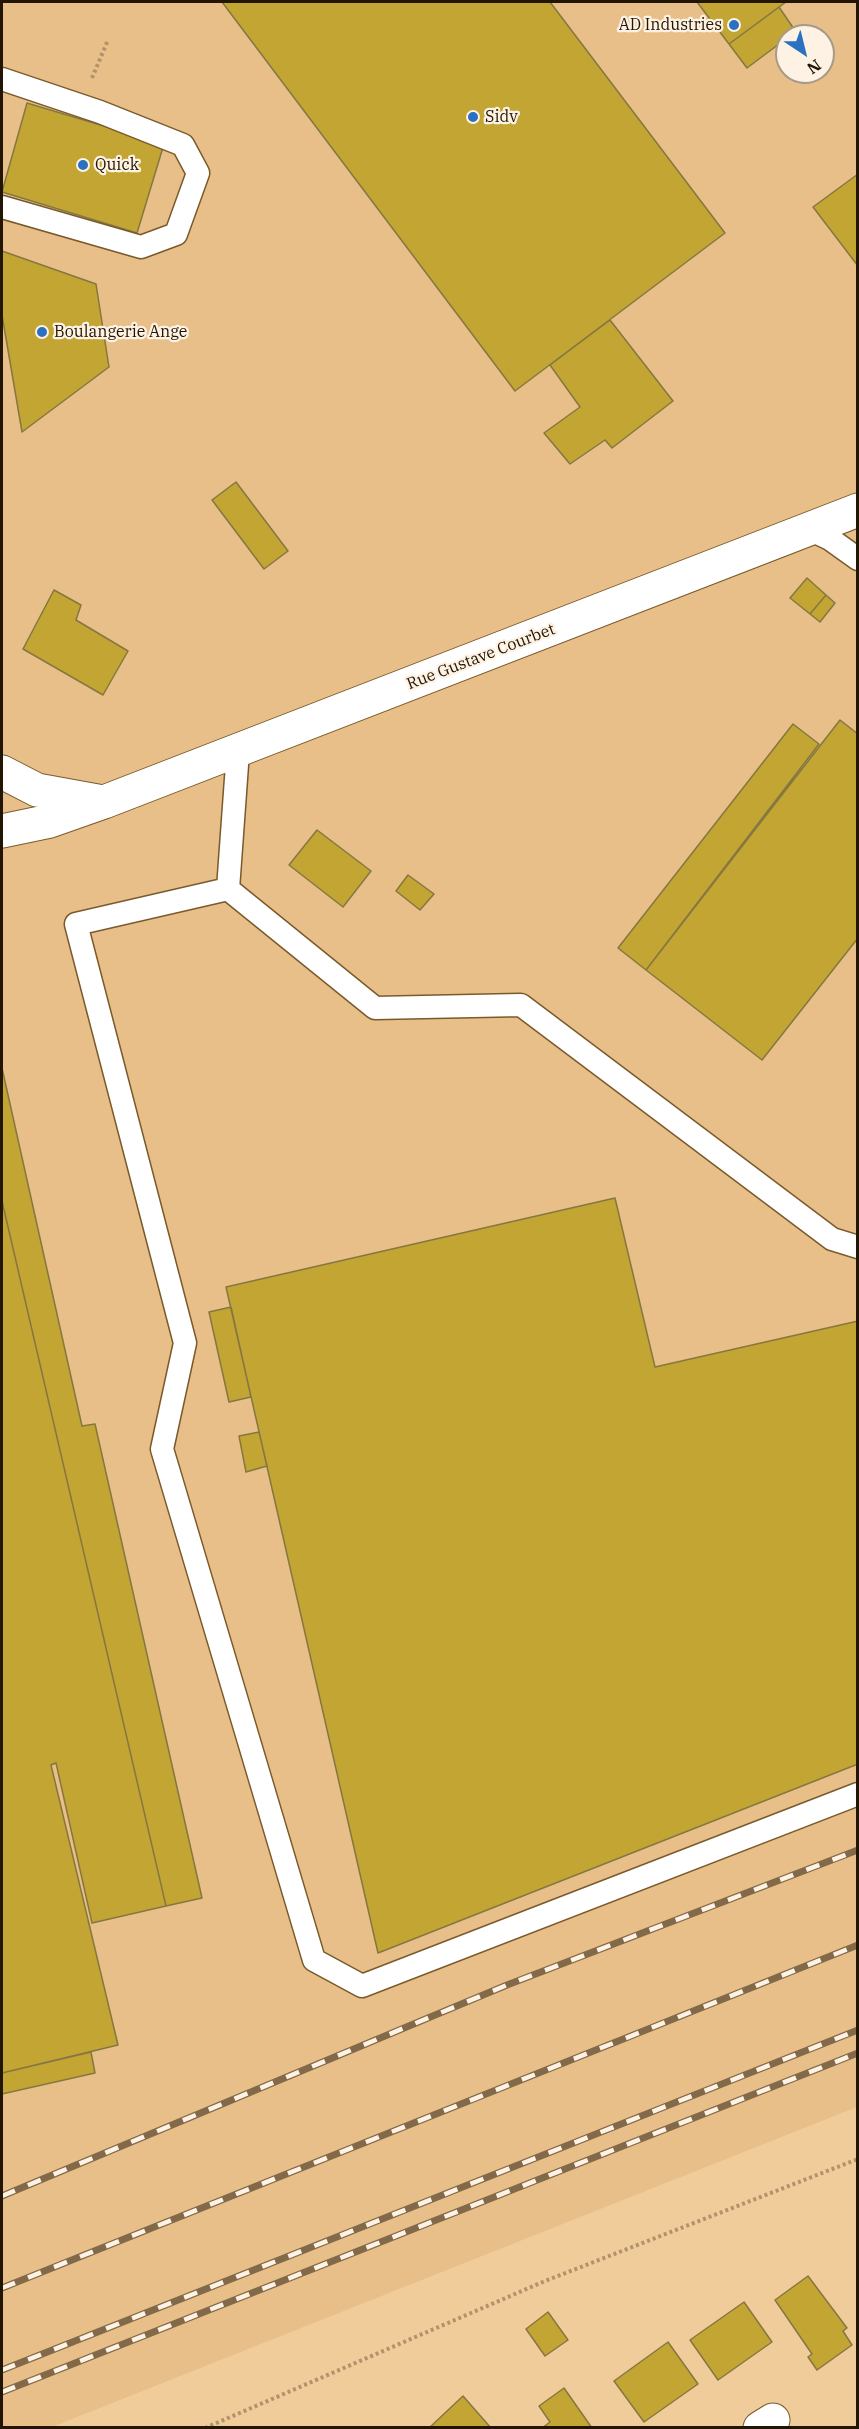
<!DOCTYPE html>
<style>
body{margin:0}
#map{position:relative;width:859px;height:2429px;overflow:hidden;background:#f1cc9b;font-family:"IBM Plex Serif",serif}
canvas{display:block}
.frame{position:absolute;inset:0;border:3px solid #231503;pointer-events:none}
.north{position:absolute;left:775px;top:24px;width:60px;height:60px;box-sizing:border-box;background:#fdf2e3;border:2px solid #a69a89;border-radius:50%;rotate:145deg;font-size:16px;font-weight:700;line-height:24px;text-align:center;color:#231503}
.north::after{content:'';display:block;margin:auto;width:21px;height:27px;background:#2a71c1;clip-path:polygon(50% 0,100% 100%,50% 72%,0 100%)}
</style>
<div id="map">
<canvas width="859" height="2429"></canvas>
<div class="frame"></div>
<div class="north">N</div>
</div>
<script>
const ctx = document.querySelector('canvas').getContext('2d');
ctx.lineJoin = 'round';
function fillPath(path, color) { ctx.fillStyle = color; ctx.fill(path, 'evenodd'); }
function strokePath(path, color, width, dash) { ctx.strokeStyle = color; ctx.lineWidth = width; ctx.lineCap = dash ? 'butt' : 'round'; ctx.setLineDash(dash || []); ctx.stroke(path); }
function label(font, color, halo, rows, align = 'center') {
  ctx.font = font + ' "IBM Plex Serif",serif'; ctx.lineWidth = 4.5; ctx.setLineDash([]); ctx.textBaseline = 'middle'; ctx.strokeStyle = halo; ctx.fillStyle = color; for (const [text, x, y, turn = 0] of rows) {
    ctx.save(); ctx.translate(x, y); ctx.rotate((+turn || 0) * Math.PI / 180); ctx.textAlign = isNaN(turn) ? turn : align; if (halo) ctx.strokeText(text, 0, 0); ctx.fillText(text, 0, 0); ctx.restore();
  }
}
fillPath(new Path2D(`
 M2 2H857V2107L52 2427 2 2428ZM787 36H823V72H787Z`), '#e8bf88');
const building = new Path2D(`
 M222 2H550L725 233 515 391Z
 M697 2H786L729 44Z
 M779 7 796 32 787 36V38L747 68 729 44Z
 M27 103 164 144 137 233 2 192Z
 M858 174V266L813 207Z
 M2 251 96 284 109 367 22 432 2 315Z
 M610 320 673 401 612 448 605 440 570 464 544 433 580 407 550 365Z
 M236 482 288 551 264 569 212 500Z
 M807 578 826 595 810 614 790 598Z
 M54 590 81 605 76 620 128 651 103 695 23 649Z
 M826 595 835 603 820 622 810 614Z
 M840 720 858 734V938L762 1060 646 970Z
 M793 724 819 744 646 970 618 948Z
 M317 830 371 871 343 907 289 865Z
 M408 875 434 894 420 910 396 891Z
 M2 1068 82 1426 95 1424 202 1898 166 1906 2 1201Z
 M615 1198 655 1367 858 1321V1764L378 1953 226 1287Z
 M2 1201 166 1906 92 1923 56 1763 51 1765 118 2045 2 2073Z
 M231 1307 251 1397 229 1402 209 1312Z
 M259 1432 267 1466 246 1472 239 1436Z
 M91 2052 95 2073 2 2094V2073Z
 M808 2276 847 2328 843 2331 852 2345 817 2370 808 2357 812 2354 775 2300Z
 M744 2302 772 2342 718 2380 690 2340Z
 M548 2312 568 2340 545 2356 526 2329Z
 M668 2342 698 2384 644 2422 614 2381Z
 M564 2388 592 2428H542L550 2422 539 2406Z
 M463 2396 491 2428H429Z`);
fillPath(building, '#c2a533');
strokePath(building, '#867741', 1.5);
const lane = new Path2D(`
 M2 79 100 112 183 145 198 173 176 234 141 247 2 207
 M809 529 830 539 858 559
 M228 889 76 924 185 1343 162 1449 314 1960 362 1986 858 1794
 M228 889 375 1008 521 1005 832 1239 858 1247
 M228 889 238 751`);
const street = new Path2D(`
 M2 772 37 790 103 802
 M2 831 50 821 104 802 858 510
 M760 2428 773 2420`);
strokePath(lane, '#7a5a2c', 25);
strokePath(street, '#7a5a2c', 35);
strokePath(new Path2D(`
 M92 78 108 40
 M205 2428 545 2281 858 2159`), '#b1936b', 4, [3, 3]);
strokePath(lane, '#fff', 22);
strokePath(street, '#fff', 33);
const rail = new Path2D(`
 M2 2196 507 1985 858 1850
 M2 2288 858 1945
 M2 2370 858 2030
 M2 2392 858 2053`);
strokePath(rail, '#826949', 7);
strokePath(rail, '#fdf2e3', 4.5, [14]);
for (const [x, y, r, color] of [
 [734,25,6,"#2a71c1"],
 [473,117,6,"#2a71c1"],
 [83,165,6,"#2a71c1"],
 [42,332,6,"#2a71c1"]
]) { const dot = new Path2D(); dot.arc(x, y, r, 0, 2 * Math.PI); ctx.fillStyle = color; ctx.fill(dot); strokePath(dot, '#fdf2e3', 2); }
label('16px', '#231503', '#fdf2e3', [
 ["AD Industries",722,25,"right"],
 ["Sidv",485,117],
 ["Quick",95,165],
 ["Boulangerie Ange",54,332]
], 'left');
label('16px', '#231503', '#fdf2e3', [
 ["Rue Gustave Courbet",481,657,-21]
]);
</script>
